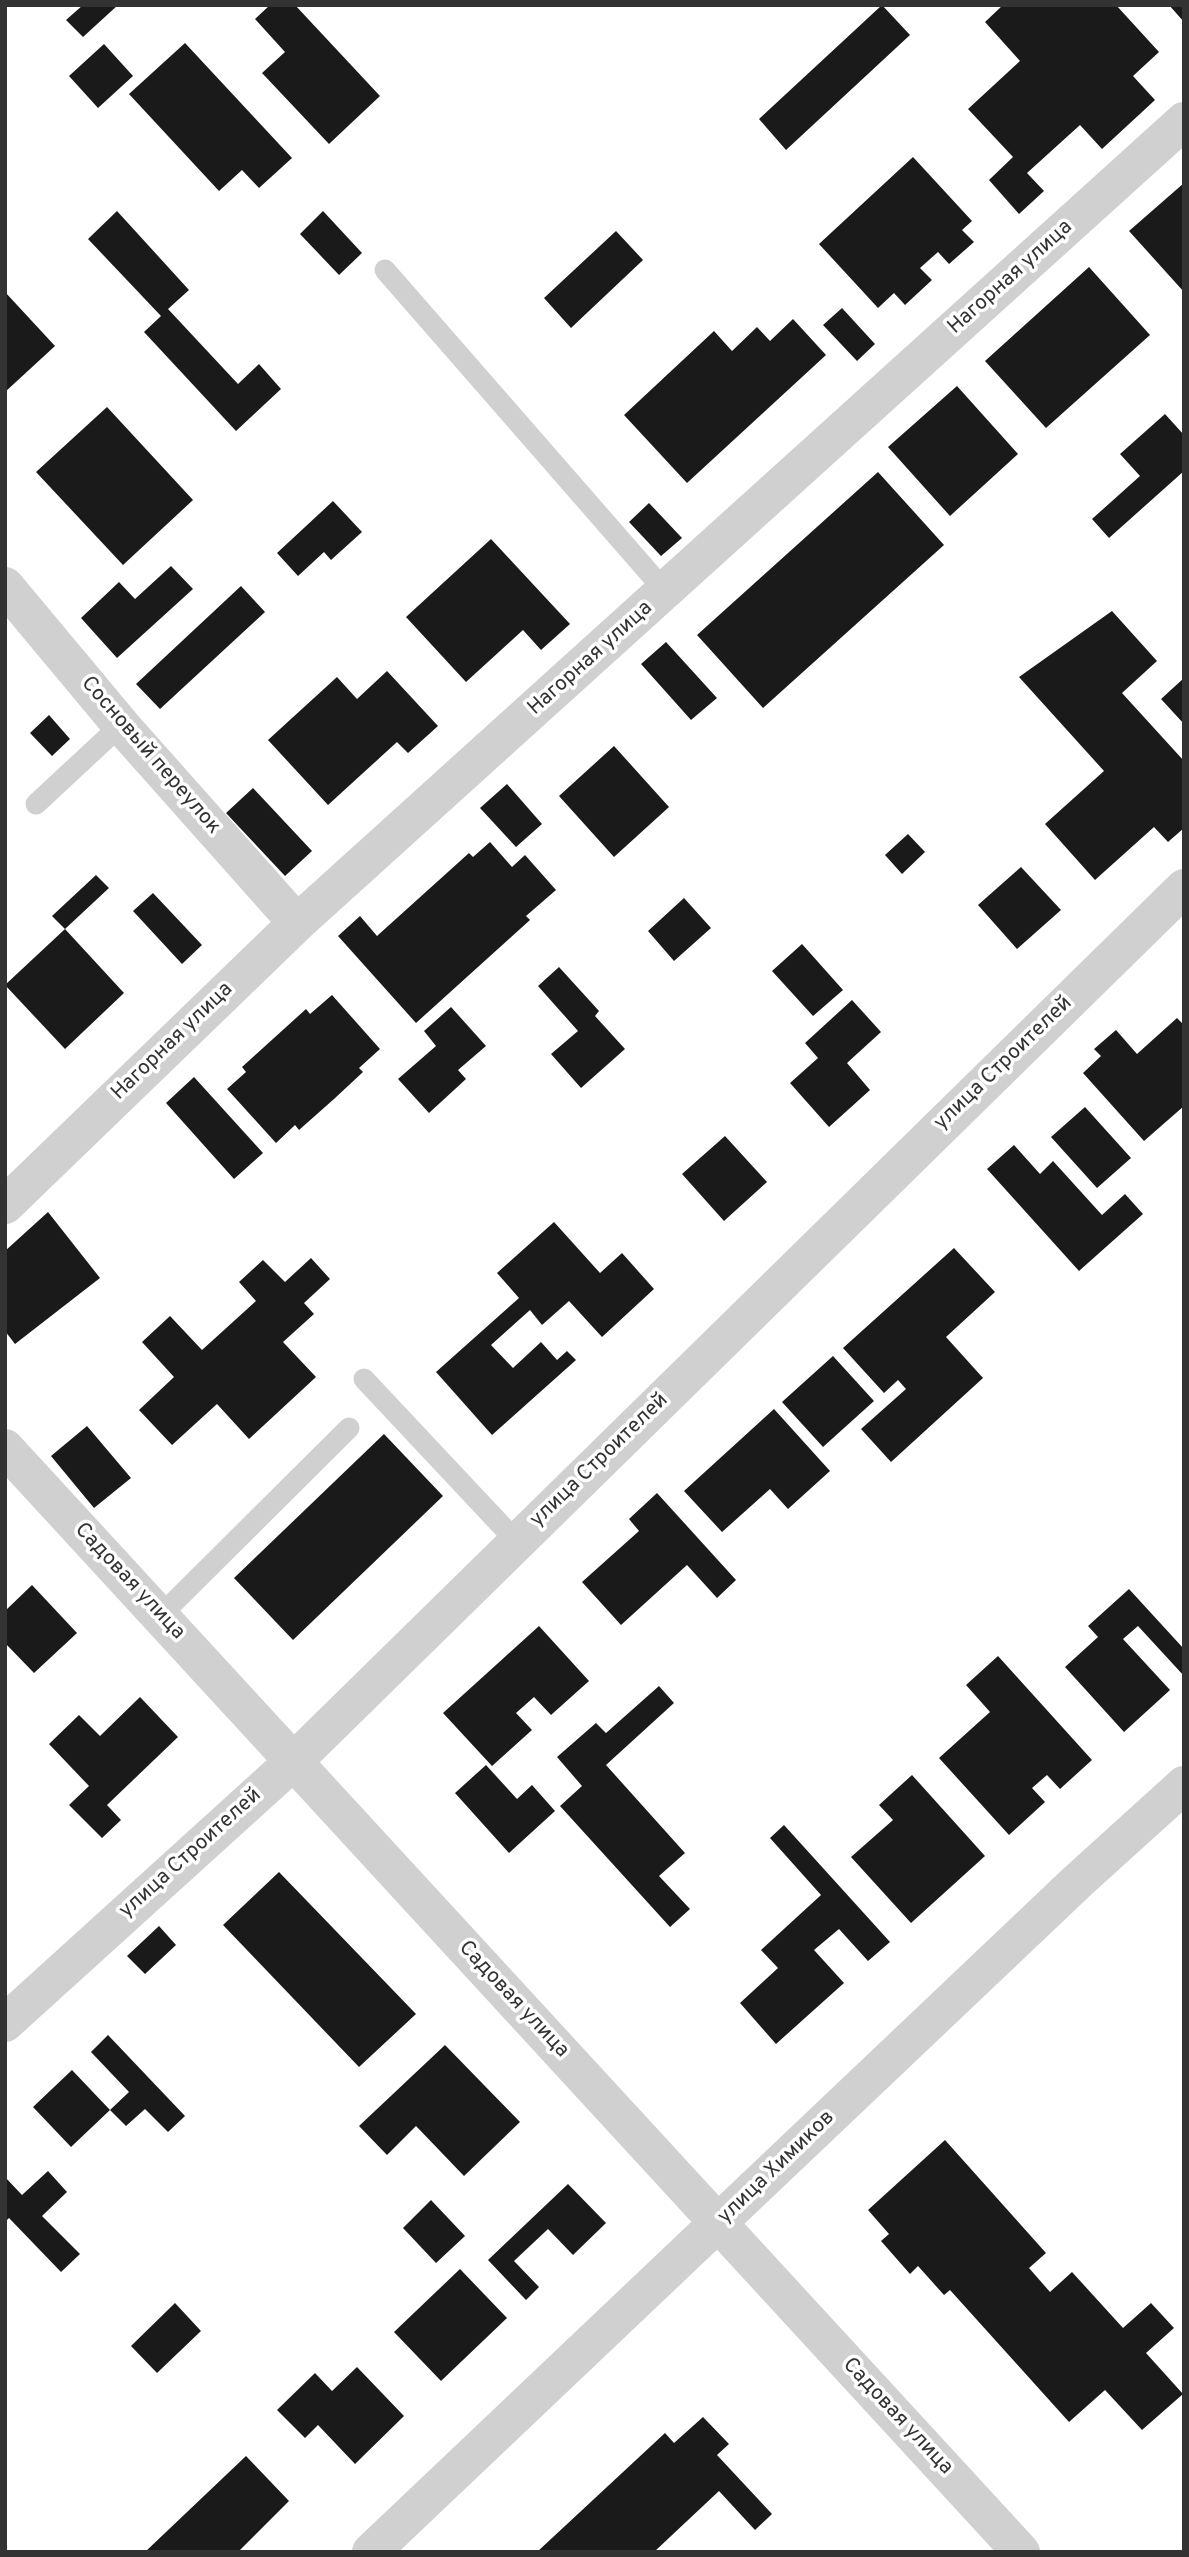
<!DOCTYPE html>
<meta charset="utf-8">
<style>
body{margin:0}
#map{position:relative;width:1189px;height:2557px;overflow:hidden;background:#fff;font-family:Overpass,sans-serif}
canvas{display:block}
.frame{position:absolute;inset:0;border:7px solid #333;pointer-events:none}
</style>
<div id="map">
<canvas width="1189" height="2557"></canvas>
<div class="frame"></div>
</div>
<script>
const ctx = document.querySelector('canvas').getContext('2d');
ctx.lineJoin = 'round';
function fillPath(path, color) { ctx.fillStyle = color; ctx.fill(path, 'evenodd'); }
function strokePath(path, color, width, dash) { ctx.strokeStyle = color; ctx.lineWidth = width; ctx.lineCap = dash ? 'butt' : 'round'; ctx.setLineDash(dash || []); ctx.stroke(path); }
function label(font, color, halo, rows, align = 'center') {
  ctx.font = font + ' Overpass,sans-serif'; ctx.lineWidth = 7; ctx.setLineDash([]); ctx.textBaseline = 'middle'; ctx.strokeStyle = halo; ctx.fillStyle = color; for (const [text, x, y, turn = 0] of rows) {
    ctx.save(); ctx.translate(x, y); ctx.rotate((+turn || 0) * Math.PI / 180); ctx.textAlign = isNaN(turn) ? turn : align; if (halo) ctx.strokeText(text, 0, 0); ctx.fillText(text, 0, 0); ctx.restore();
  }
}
fillPath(new Path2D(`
 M83 5H118L83 37 66 20Z
 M270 5H295L380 96 329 144 262 73 285 52 255 19Z
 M882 5 910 35 786 150 759 119Z
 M1003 5H1116L1159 52 1133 76 1155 100 1102 149 1080 125 1027 173 1044 191 1019 214 989 180 1013 157 968 109 1020 61 985 22Z
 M1169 5H1184V22Z
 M185 43 292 158 259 188 242 170 219 191 129 94Z
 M104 44 133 76 98 108 69 76Z
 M913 157 972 221 962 230 974 242 949 264 938 252 920 268 932 280 905 305 894 293 878 308 819 244Z
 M1184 183V292L1129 231Z
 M117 211 189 290 168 309 238 384 259 364 281 389 236 431 144 332 161 316 88 239Z
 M323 211 362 253 339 275 300 234Z
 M616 231 643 260 571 328 544 298Z
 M1089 267 1150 335 1046 428 985 361Z
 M5 292 55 346 5 392Z
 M842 308 875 344 857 361 823 325Z
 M793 319 826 355 687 483 624 415 714 331 732 351 757 327 770 341Z
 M957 386 1018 454 950 516 888 447Z
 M107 407 193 500 123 565 36 472Z
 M1165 414 1184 435V471L1109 538 1092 519 1140 476 1120 454Z
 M878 472 944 545 763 708 697 635Z
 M333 501 362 532 331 560 324 552 298 576 277 553Z
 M649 503 682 538 661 556 629 522Z
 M491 539 570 624 541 650 523 630 466 682 406 617Z
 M171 566 193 589 117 658 81 618 119 582 135 599Z
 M241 586 265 612 160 709 136 684Z
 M1112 611 1157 661 1122 693 1184 761V828L1168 842 1154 827 1095 880 1045 824 1104 771 1019 677Z
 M666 642 717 698 691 720 641 664Z
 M387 671 438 726 408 753 397 742 328 805 268 740 337 677 357 699Z
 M1184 678V724L1161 699Z
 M49 715 70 739 52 756 30 733Z
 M614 746 669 807 614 857 559 796Z
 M507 784 542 824 516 847 480 808Z
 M253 788 312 851 285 876 226 813Z
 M908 834 925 852 902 874 885 855Z
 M490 842 512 867 525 855 556 890 526 916 530 920 416 1023 338 936 360 916 377 936 469 853 473 857Z
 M1021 867 1061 910 1017 949 978 905Z
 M96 875 109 888 65 929 52 916Z
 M153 893 202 945 182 964 133 911Z
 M684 898 711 928 674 961 648 931Z
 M65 929 124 993 65 1049 5 985Z
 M802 944 843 990 813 1016 772 971Z
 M559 967 599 1011 595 1016 625 1049 581 1088 551 1054 578 1031 538 986Z
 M332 995 380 1049 359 1068 363 1072 334 1099 299 1130 295 1125 276 1143 227 1089 246 1072 242 1067 306 1009 310 1014Z
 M852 1000 881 1032 847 1063 870 1090 829 1127 790 1083 818 1058 805 1043Z
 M451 1007 486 1046 458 1070 466 1079 429 1113 398 1079 436 1046 424 1031Z
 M1177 1018 1184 1025V1106L1144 1141 1083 1073 1101 1056 1094 1049 1116 1030 1137 1054Z
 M194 1077 263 1153 234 1179 166 1103Z
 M1085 1107 1131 1158 1097 1188 1051 1137Z
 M725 1136 767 1182 724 1221 682 1174Z
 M1014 1145 1040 1174 1053 1161 1102 1215 1125 1194 1143 1214 1079 1271 987 1169Z
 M48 1212 100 1278 15 1344 5 1331V1251Z
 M554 1222 600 1273 622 1253 654 1289 602 1337 569 1301 542 1325 530 1310 491 1345 513 1368 541 1342 557 1360 567 1351 576 1360 492 1435 436 1372 519 1298 497 1273Z
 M954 1248 995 1292 946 1337 983 1378 891 1462 861 1429 906 1389 898 1380 884 1393 843 1348Z
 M311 1258 330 1279 304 1303 314 1314 283 1342 316 1377 249 1439 217 1404 172 1445 139 1410 174 1377 142 1342 170 1316 202 1350 256 1301 239 1282 263 1260 285 1282Z
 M833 1356 874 1401 823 1447 782 1402Z
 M774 1409 830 1471 788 1509 770 1489 722 1532 684 1491Z
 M87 1426 131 1478 94 1508 51 1456Z
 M384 1434 443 1496 293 1640 234 1578Z
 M657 1493 736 1580 717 1598 687 1565 621 1625 582 1582 639 1531 629 1519Z
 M32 1585 77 1633 34 1673 5 1643V1611Z
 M1129 1589 1184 1649V1676L1138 1626 1123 1639 1170 1690 1124 1732 1065 1667 1098 1637 1088 1626Z
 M539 1626 589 1681 551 1715 534 1697 516 1713 532 1730 492 1766 443 1713Z
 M998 1656 1092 1760 1060 1789 1047 1775 1032 1788 1045 1802 1009 1835 939 1758 990 1712 966 1685Z
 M659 1686 674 1703 606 1765 685 1853 659 1876 690 1909 670 1927 560 1806 582 1786 557 1757 596 1723 606 1733Z
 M140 1697 178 1737 107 1805 121 1820 102 1838 69 1805 89 1786 49 1744 79 1715 100 1736Z
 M486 1765 517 1799 532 1785 555 1811 509 1853 455 1793Z
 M912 1775 985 1856 911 1923 851 1857 893 1820 879 1805Z
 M784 1825 890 1942 868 1961 839 1929 814 1950 844 1983 776 2044 740 2003 778 1968 761 1950 821 1895 770 1838Z
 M279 1872 416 2014 359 2067 223 1925Z
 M159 1926 176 1945 145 1974 127 1956Z
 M108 2035 185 2116 168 2132 145 2109 126 2126 110 2110 129 2092 91 2052Z
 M445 2045 520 2122 464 2176 416 2126 387 2155 359 2126Z
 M72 2070 110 2110 71 2147 33 2107Z
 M945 2140 1046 2253 1029 2268 1050 2292 1072 2272 1123 2328 1151 2303 1174 2328 1146 2353 1183 2394 1142 2430 1105 2390 1069 2422 950 2290 944 2295 918 2266 910 2274 881 2241 889 2234 868 2210Z
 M48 2171 67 2192 42 2216 80 2254 61 2272 9 2218 5 2222V2177L22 2195Z
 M568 2184 606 2223 573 2255 548 2229 514 2261 539 2287 526 2300 488 2260Z
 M431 2200 465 2236 436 2263 403 2228Z
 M460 2269 507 2318 441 2381 394 2332Z
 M175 2303 201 2331 157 2373 131 2346Z
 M357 2367 404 2416 355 2464 318 2425 305 2438 277 2410 315 2373 332 2391Z
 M703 2417 729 2444 717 2455 772 2514 755 2530 719 2491 654 2552H537L665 2433 674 2443Z
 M246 2456 289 2501 238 2552H145Z`), '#1a1a1a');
strokePath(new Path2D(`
 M385 270 666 592
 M36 804 121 725
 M364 1379 517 1542
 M160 1616 349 1428`), '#d0d0d0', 21);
strokePath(new Path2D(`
 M5 586 121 725 297 923
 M5 1205 297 923 1184 121
 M5 1448 1021 2552
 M5 2023 294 1761 1184 888
 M371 2552 1078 1881 1184 1785`), '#d0d0d0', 38);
label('21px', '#333', '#fff', [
 ["Нагорная улица",1011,278,-42],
 ["Нагорная улица",591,659,-42],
 ["Сосновый переулок",150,756,49],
 ["Нагорная улица",173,1042,-44],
 ["улица Строителей",1004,1064,-44],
 ["улица Строителей",600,1461,-44],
 ["Садовая улица",129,1582,47],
 ["улица Строителей",191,1854,-42],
 ["Садовая улица",513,2000,47],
 ["улица Химиков",777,2168,-44],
 ["Садовая улица",897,2417,47]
]);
</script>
